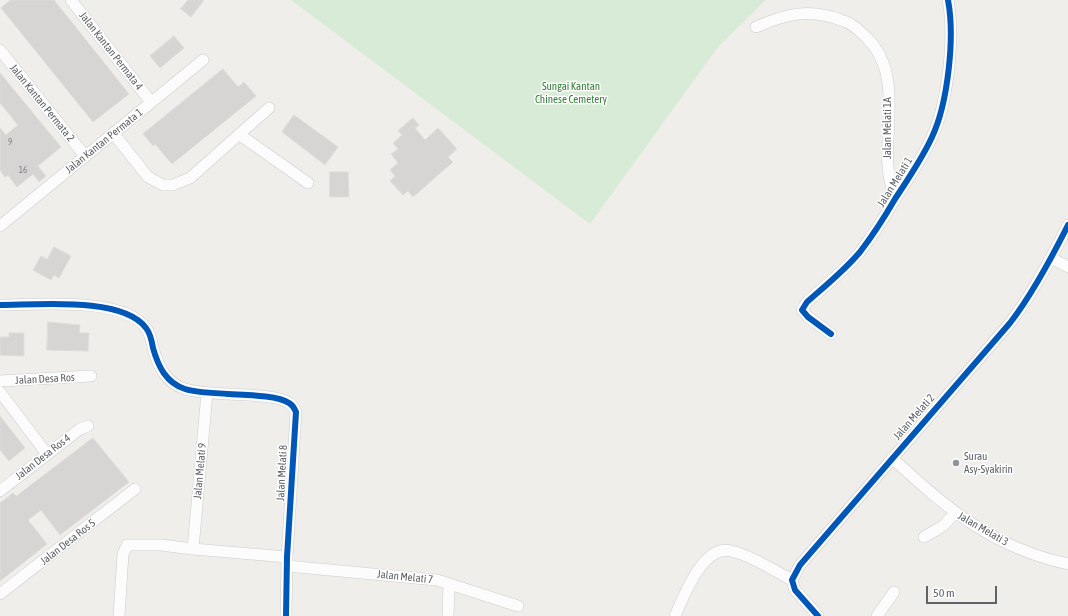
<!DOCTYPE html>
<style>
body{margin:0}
#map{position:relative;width:1068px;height:616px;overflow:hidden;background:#efeeea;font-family:"Asap Condensed",sans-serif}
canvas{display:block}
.scale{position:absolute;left:926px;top:586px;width:71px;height:18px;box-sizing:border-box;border:2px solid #5f6368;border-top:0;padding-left:5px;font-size:12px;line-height:14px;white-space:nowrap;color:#5f6368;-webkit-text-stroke:3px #fff;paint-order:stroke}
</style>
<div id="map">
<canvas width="1068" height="616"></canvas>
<div class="scale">50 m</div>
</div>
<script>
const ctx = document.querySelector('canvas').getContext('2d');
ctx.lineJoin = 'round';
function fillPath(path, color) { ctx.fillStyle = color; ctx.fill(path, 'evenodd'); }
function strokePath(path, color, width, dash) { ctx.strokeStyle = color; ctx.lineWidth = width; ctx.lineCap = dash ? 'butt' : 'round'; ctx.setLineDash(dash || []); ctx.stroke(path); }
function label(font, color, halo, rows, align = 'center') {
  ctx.font = font + ' "Asap Condensed",sans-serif'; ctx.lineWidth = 3; ctx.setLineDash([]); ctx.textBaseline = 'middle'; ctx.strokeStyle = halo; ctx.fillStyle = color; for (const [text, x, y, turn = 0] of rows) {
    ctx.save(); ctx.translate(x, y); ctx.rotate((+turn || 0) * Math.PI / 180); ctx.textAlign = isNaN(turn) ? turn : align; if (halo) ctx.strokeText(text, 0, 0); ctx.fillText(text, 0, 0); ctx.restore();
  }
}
fillPath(new Path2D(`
 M291 0H766L718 47 590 224Z`), '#d8ebd6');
const building = new Path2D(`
 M11 0H54L129 94 93 122 1 8Z
 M188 0H204L191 17 181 9Z
 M174 36 184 48 160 68 150 56Z
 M223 69 238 87 244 82 256 96 172 164 155 144 153 146 143 134Z
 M0 73 61 147 38 166 46 176 39 182 33 174 17 187 8 175 5 177 0 170V128L6 135 18 125 0 103Z
 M294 115 338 147 325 165 282 132Z
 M413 118 419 125 415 128 425 140 438 128 457 149 448 157 453 162 413 197 408 191 403 195 390 181 395 176 390 170 398 163 391 154 398 149 393 143 402 135 398 131Z
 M330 172H348L349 197H330Z
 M54 247 71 256 59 278 54 275 51 280 33 270 41 256 47 259Z
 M48 322 80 325 79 333H89L88 351 47 350Z
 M9 333H24V356L0 355V337H9Z
 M0 416 25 448 9 461 0 450Z
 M93 438 129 482 60 535 41 510 28 520 47 544 0 581V503L13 493 16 496Z`);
fillPath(building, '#d6d5d3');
strokePath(building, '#deddd9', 1);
const minor = new Path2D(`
 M71 0 151 102
 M756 27C786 14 809 8 841 20 852 23 860 31 868 39 901 73 885 124 888 167 889 178 892 189 895 200
 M0 50 85 156
 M113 133 148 177 163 185H173L190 178 269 108
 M240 135 308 183
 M0 226 203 60
 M1051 258 1068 267
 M0 305C36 305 123 296 146 328 150 333 152 342 153 348 158 366 166 383 185 389 209 397 272 391 289 403 293 405 294 408 296 412L287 557 286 616
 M831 334 808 317 802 310 807 302C825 286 844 271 860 252 873 235 884 218 895 199 908 179 922 159 932 137 948 103 955 37 948 0
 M0 381 91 376
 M0 392 47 454
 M892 458C948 509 991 547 1068 564
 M0 491 80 429 88 426
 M924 537 943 526 955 513
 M193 549 207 393
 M287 566 437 580 518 606
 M0 594 135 489
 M119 616 123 554 127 545H161L193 549 287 557
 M448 616 449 585
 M675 616C684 596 703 544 731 551 752 556 773 570 792 580
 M818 616 795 590 792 580 800 565 1010 323C1033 293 1051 259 1068 225
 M877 616 894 592`);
strokePath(minor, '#cbcccc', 12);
strokePath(minor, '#fdfcfc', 11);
strokePath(new Path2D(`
 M0 305C36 305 123 296 146 328 150 333 152 342 153 348 158 366 166 383 185 389 209 397 272 391 289 403 293 405 294 408 296 412L287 557 286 616
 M831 334 808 317 802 310 807 302C825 286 844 271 860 252 873 235 884 218 895 199 908 179 922 159 932 137 948 103 955 37 948 0
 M818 616 795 590 792 580 800 565 1010 323C1033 293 1051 259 1068 225`), '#0057b8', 6);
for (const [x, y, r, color] of [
 [956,463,4,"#919496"]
]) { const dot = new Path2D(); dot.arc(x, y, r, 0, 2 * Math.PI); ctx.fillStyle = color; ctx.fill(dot); strokePath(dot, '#fff', 1.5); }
label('9px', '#7e8184', null, [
 ["9",10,142],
 ["16",23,170]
]);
label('11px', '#5f6368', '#fff', [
 ["Jalan Kantan Permata 4",111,51,52],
 ["Jalan Kantan Permata 2",42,103,51],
 ["Jalan Melati 1A",888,128,-90],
 ["Jalan Kantan Permata 1",104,141,-39],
 ["Jalan Melati 1",895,182,-58],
 ["Jalan Desa Ros",45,379,-3],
 ["Jalan Melati 2",914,417,-49],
 ["Jalan Desa Ros 4",43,457,-38],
 ["Jalan Melati 9",200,471,-85],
 ["Jalan Melati 8",282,473,-87],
 ["Jalan Melati 3",983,529,30],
 ["Jalan Desa Ros 5",68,542,-38],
 ["Jalan Melati 7",405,577,6]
]);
label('11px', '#348238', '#fff', [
 ["Sungai Kantan",571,87],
 ["Chinese Cemetery",571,100]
]);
label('11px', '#5f6368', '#fff', [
 ["Surau",964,457],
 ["Asy-Syakirin",964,470]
], 'left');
</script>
